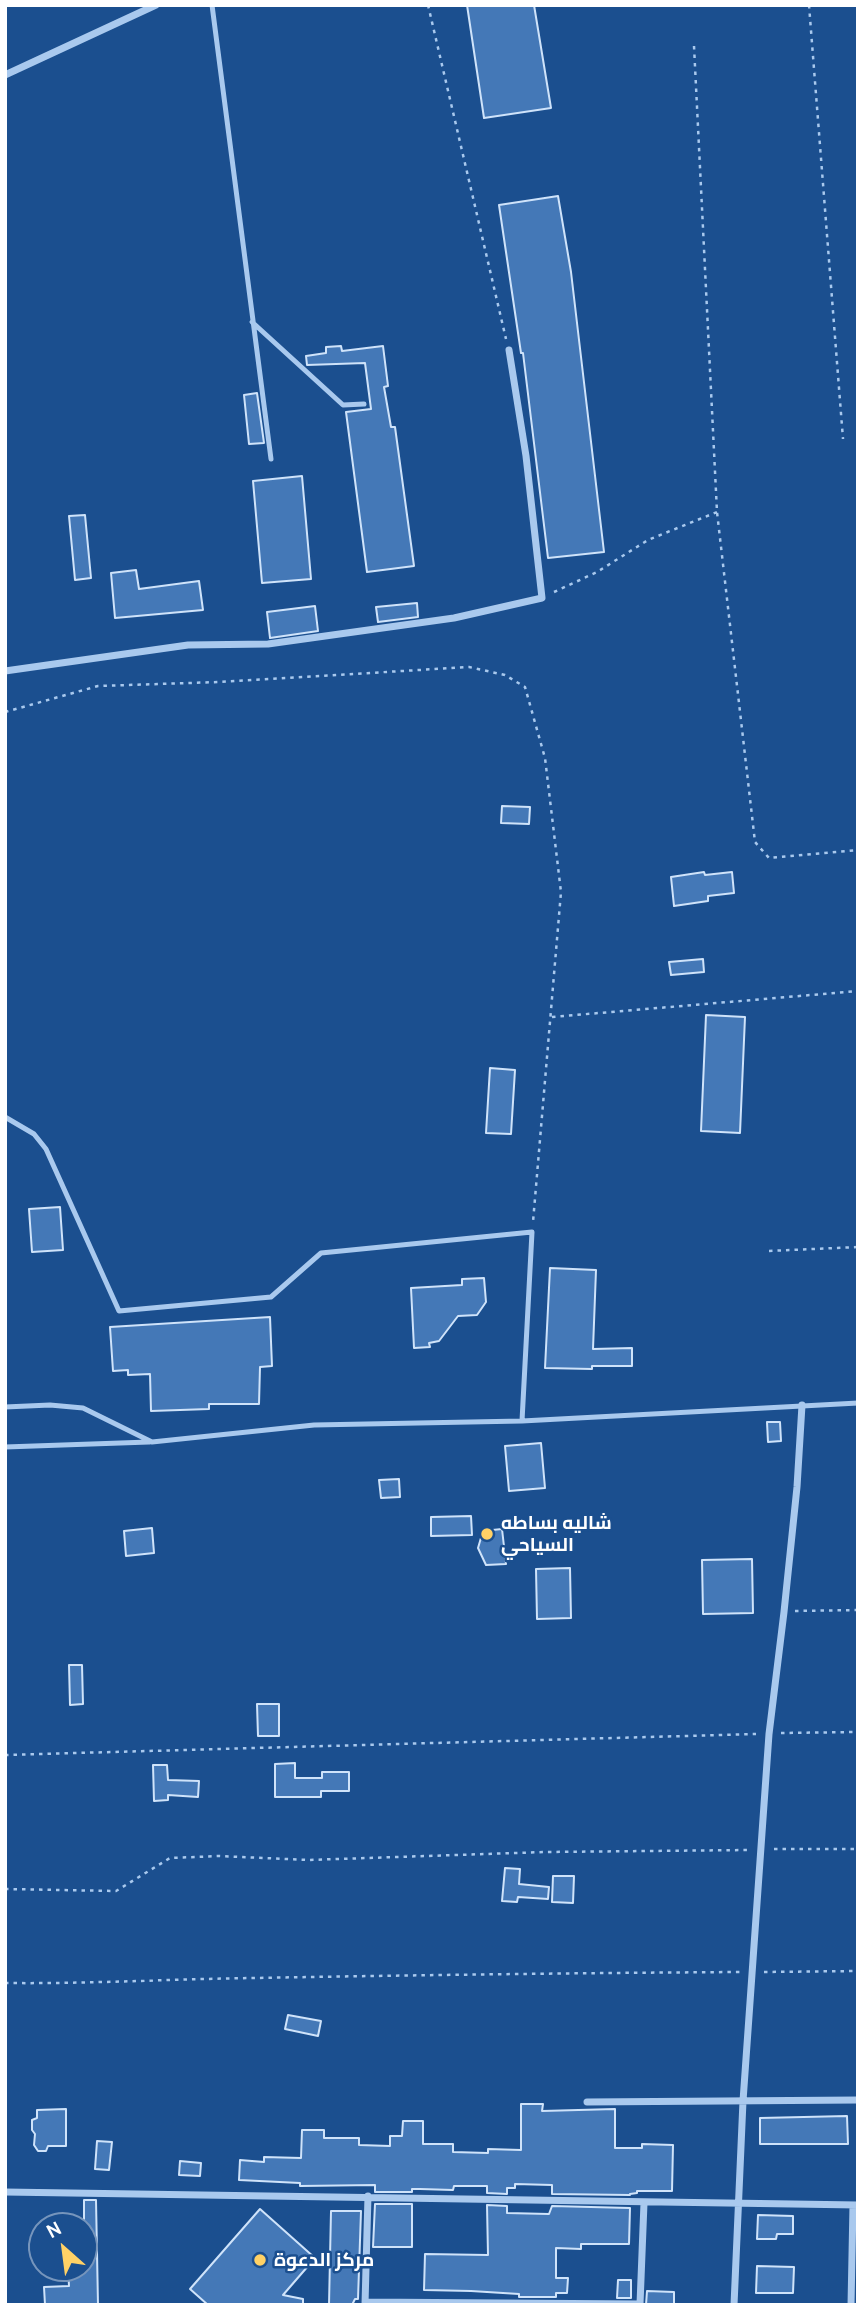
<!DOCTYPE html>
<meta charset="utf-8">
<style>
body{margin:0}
#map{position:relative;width:863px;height:2310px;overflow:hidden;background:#1b4f8f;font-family:Cabin,sans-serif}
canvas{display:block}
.frame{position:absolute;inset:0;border:7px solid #fff;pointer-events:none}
.north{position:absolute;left:28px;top:2212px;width:70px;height:70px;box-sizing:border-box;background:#1b4f8f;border:2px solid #7695bc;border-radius:50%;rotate:332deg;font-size:19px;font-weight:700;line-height:28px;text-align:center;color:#fff}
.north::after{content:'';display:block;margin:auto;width:24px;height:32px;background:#ffd166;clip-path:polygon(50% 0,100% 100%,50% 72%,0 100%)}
</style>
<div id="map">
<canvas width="863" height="2310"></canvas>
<div class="frame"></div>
<div class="north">N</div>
</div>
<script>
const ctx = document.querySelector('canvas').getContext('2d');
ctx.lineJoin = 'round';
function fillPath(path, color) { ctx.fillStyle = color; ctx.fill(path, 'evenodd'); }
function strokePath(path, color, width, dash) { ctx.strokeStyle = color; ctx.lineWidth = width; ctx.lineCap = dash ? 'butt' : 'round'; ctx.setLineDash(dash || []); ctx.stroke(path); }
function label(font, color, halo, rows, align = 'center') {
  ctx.font = font + ' Cabin,Cairo,sans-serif'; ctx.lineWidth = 5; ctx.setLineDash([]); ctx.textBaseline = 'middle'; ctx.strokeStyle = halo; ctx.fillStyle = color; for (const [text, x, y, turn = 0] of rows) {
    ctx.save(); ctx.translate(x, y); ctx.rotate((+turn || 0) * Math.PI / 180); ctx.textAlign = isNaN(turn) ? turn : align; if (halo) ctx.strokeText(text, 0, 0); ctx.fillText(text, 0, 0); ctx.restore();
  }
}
const building = new Path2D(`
 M467 5H534L551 108 484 118Z
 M558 196 571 272 604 552 548 558 523 353H521L499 205Z
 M341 346 342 351 383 346 388 386 384 387 391 427H395L414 566 367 572 346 412 371 409 365 363 307 365 306 356 326 353V347Z
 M257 393 264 443 249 444 244 395Z
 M302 476 311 579 262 583 253 481Z
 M85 515 91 578 75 580 69 516Z
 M136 570 139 589 199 581 203 610 115 618 111 573Z
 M417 603 418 617 378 622 376 607Z
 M315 606 318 631 270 638 267 612Z
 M502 806 530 807 529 824 501 823Z
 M704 872 705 875 732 872 734 893 708 896V901L674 906 671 877Z
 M703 959 704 972 671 975 669 962Z
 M706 1015 745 1017 740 1133 701 1131Z
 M490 1068 515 1070 511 1134 486 1133Z
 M60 1207 63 1250 32 1252 29 1209Z
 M550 1268 596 1270 593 1349 632 1348V1366H592V1369L545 1368Z
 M484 1278 486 1302 477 1315 458 1316 439 1341 429 1343 430 1347 414 1348 411 1288 462 1285V1279Z
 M270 1317 272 1366 260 1367 259 1404H209V1409L151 1411 150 1374 128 1375V1370L113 1371 110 1327Z
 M767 1422H780L781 1441 768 1442Z
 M541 1443 545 1488 509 1491 505 1446Z
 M399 1479 400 1497 381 1498 379 1480Z
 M471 1516 472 1535 431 1536V1517Z
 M152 1528 154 1553 126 1556 124 1531Z
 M502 1529 506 1564 486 1565 478 1548 483 1531Z
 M752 1559 753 1613 703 1614 702 1560Z
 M570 1568 571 1618 537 1619 536 1569Z
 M69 1665H82L83 1704 70 1705Z
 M257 1704H279V1736H258Z
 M295 1763V1778H322V1772H349V1791H321V1797H275V1764Z
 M153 1765H167L168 1780 199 1781 198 1797 168 1795V1800L154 1801Z
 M505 1868 520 1869 519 1884 549 1887 548 1899 518 1897 517 1902 502 1901Z
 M553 1876H574L573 1903 552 1902Z
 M288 2015 321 2021 318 2036 285 2029Z
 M521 2104H543L542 2111 615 2109V2148H642V2144L673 2145 672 2191H637V2193L630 2194V2195L552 2194V2185L515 2184V2188H507V2194L487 2193V2186H454L453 2190 420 2189H412V2192H375V2185L300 2186V2183L239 2180 240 2160 264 2162V2157L301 2158 302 2130H324V2138H359V2145L390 2146V2136H402L403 2121H423V2144H453V2152L488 2153V2149L521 2150Z
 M66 2109V2146H48L46 2151H38L34 2145 35 2134 32 2130V2120L37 2118V2110Z
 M847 2116 848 2144H760V2118Z
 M97 2141 112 2142 109 2170 95 2169Z
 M180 2161 201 2163 200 2176 179 2175Z
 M84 2200H96L98 2305H45L44 2287 69 2286 68 2268H84Z
 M375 2204H412V2247H373Z
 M487 2205 507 2206V2213L549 2214 552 2206 630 2208 629 2244H581V2249L556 2248V2278H568L567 2293H556V2297H519V2294L471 2291 424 2290 425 2254 488 2255Z
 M260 2209 315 2258 283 2295 303 2299V2305H208L190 2289Z
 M331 2211H361L358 2299H355L352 2305H329Z
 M758 2215 793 2216V2234H777L776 2239H757Z
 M757 2266 794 2267 793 2293H756Z
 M618 2280H631V2298H617Z
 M647 2291 674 2292V2305H646Z`);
fillPath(building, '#4478b7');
strokePath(building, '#cfe3fa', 2);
strokePath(new Path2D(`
 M428 5 506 339
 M809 5 843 439
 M694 46 717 512 755 842 769 858 858 850
 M554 592 597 572 648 540 717 512
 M5 712 98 686 219 682 469 667 505 675 525 687 545 758 561 892 533 1222
 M552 1017 858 991
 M769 1251 858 1247
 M795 1611 858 1610
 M781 1733 858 1732
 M5 1755 756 1734
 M774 1849H858
 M5 1889 116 1891 170 1858 219 1856 308 1860 545 1852 749 1850
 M764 1972 858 1971
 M5 1983C88 1984 171 1979 254 1978 416 1975 578 1973 740 1972`), '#a9c9ee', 2.5, [3.5, 5]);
strokePath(new Path2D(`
 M212 5 271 459
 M252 322 343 405 364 404
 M5 1117 34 1134 46 1149 119 1311 271 1297 321 1253 532 1232 522 1421
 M5 1407 50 1405 83 1408 152 1442 314 1425 522 1421 858 1403
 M5 1447 149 1442`), '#a9c9ee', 5);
strokePath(new Path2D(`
 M5 75 156 5
 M5 671 188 645 268 644 454 618 542 598 526 456 509 350
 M587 2102 858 2100
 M5 2192 858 2205
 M366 2302 640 2304 644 2203
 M365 2304 368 2196
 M734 2305 743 2101 769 1734 784 1612 797 1487 802 1405
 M851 2305 853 2205`), '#a9c9ee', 7);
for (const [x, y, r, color] of [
 [487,1534,7,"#ffd166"],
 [260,2260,7,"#ffd166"]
]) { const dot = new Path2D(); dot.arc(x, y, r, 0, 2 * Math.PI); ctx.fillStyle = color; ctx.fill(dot); strokePath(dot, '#1b4f8f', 2.5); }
label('bold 19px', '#fff', '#1b4f8f', [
 ["شاليه بساطه",501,1523],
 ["السياحي",501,1545],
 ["مركز الدعوة",274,2260]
], 'left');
</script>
